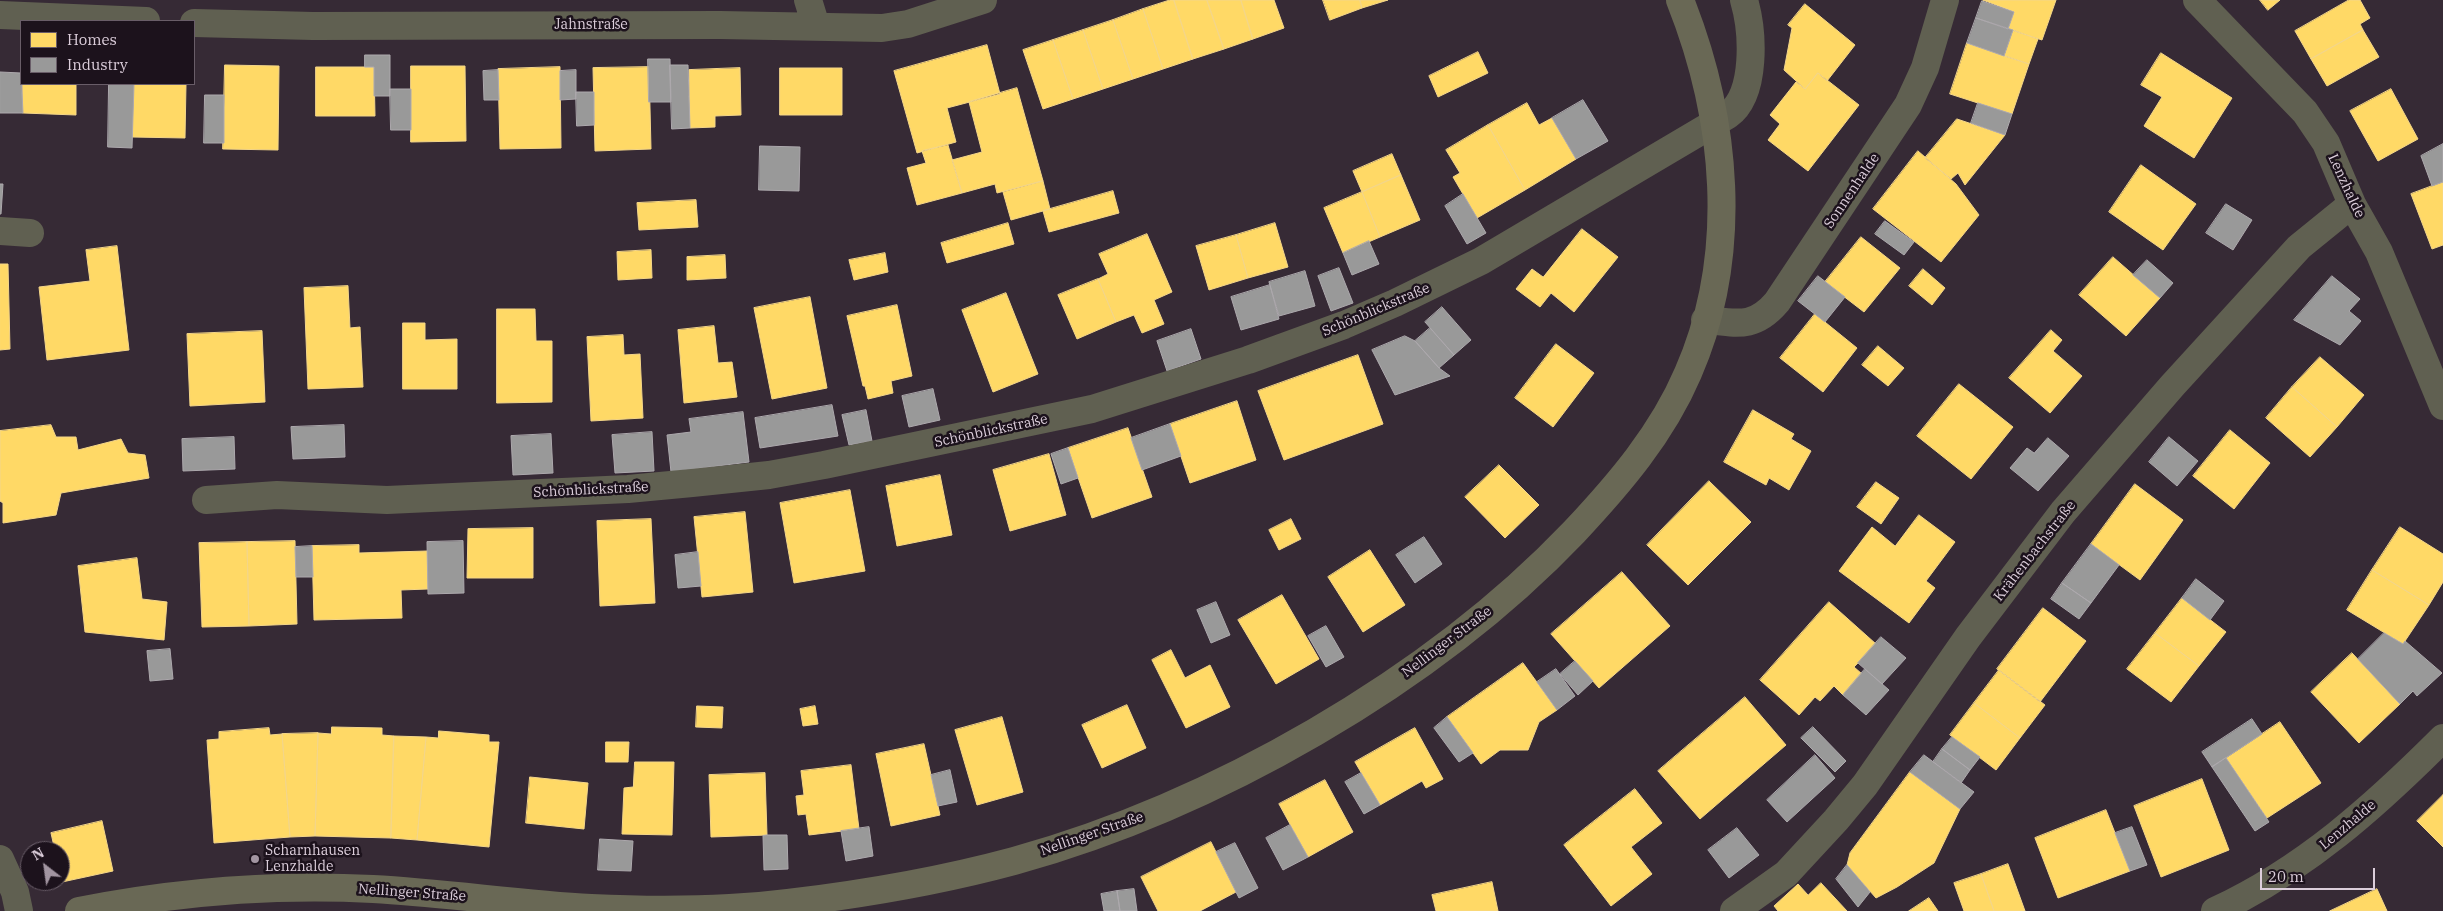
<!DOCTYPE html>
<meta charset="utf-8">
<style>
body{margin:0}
#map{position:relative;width:2443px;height:911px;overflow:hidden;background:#362a35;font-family:"IBM Plex Serif",serif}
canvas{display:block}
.legend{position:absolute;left:20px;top:20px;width:175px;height:65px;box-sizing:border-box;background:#1c121c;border:1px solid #695d68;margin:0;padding:6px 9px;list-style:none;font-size:15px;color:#dccedb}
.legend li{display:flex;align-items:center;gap:10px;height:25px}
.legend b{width:25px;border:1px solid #695d68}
.north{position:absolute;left:20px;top:841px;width:50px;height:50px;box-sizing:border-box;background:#1c121c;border:1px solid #695d68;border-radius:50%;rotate:330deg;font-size:14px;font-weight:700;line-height:20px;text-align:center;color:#dccedb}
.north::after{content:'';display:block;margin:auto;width:18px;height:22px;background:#a295a1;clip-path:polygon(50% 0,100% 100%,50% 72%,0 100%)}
.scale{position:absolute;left:2260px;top:868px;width:115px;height:22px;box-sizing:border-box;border:2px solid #dccedb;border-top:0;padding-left:6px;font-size:15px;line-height:18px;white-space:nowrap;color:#dccedb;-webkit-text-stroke:4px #1c121c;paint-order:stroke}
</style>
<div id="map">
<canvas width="2443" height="911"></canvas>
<ul class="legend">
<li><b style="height:14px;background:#ffd966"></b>Homes</li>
<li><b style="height:14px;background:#999"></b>Industry</li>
</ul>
<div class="north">N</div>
<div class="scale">20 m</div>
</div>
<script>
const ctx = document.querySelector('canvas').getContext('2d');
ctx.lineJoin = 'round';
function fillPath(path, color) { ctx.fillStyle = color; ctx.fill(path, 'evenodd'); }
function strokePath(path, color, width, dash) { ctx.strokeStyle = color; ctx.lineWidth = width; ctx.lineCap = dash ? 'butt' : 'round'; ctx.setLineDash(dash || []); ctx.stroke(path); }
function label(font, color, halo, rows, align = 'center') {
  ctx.font = font + ' "IBM Plex Serif",serif'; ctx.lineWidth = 5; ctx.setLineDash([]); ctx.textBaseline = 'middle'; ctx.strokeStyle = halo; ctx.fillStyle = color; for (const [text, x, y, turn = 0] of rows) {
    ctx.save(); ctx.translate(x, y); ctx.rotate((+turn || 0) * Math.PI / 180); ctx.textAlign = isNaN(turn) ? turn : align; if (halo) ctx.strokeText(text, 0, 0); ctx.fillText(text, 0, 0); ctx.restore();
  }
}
const homes = new Path2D(`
 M1170 0H1174L1193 59 1163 69 1143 9Z
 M1174 0H1207L1224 49 1193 59Z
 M1207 0H1241L1253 39 1224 49Z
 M1241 0H1274L1284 28 1253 39Z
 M1323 0H1360L1362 8 1330 20Z
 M1360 0H1388L1362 8Z
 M1983 0H2056L2042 40 2008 29 2014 12Z
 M2260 0H2280L2268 10Z
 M2349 0H2360L2370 18 2360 24 2363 30 2311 59 2295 31Z
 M1805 4 1855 45 1827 81 1818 73 1805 89 1784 70 1792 28 1788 25Z
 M1143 9 1163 69 1133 79 1113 20Z
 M1113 20 1133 79 1103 89 1083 30Z
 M1083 30 1103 89 1073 99 1053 40Z
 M2013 30 2038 39 2029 64 2004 56Z
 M2363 30 2379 57 2327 86 2311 59Z
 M1053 40 1073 99 1043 109 1023 50Z
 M1967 43 2029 64 2012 114 1950 94Z
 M987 45 1000 94 947 108 956 142 917 153 894 71Z
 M1478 52 1488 73 1438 97 1429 76Z
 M2161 53 2232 98 2194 158 2144 126 2162 97 2141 85Z
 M225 65 279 66 278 150 223 149Z
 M411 66H465L466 141 411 142Z
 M316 67H374L375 116H316Z
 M560 67 561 148 500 149 498 69Z
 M649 67 651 149 595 151 593 68Z
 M740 68 741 115 715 116V127L690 128 689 70Z
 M780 68H842V115H780Z
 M1818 73 1859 105 1808 171 1768 140 1780 124 1770 115 1796 82 1805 89Z
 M23 84H76V115L23 113Z
 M134 84H186L185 138 132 137Z
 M1017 88 1043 181 997 193 995 184 962 193 952 160 982 152 969 102Z
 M2391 89 2418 139 2378 161 2350 111Z
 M1527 103 1539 125 1552 118 1576 159 1525 190 1488 125Z
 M1957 119 2005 135 1965 185 1958 173 1951 179 1925 158Z
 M1488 125 1525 190 1477 218 1453 177 1460 173 1446 150Z
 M948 145 962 193 917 205 907 168 926 163 922 151Z
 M1918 151 1956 184 1979 215 1941 262 1873 209Z
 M1392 154 1401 175 1362 192 1353 171Z
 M2141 165 2196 204 2163 250 2109 212Z
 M1401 175 1420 220 1380 237 1362 192Z
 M1043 181 1050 209 1011 220 1003 192Z
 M2443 182V245L2432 249 2411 194Z
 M1113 191 1119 213 1049 232 1043 211Z
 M1362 192 1380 237 1343 253 1324 208Z
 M696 200 698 227 639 230 637 203Z
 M1008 223 1014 244 947 263 941 243Z
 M1275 223 1288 267 1248 278 1236 235Z
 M1582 229 1618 257 1574 312 1551 293 1540 307 1516 289 1532 269 1543 277Z
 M1147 234 1172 292 1154 300 1164 324 1142 333 1134 315 1116 322 1098 279 1108 274 1099 254Z
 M1236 235 1248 278 1209 290 1196 246Z
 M1861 237 1900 268 1864 312 1825 282Z
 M117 246 129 350 47 360 39 287 90 281 86 250Z
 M651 250 652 278 618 280 617 252Z
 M885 253 888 272 854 280 849 260Z
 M725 255 726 278 687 280V257Z
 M2113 257 2160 298 2126 336 2079 295Z
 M0 264H8L10 349 0 350Z
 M1923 269 1945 288 1932 305 1909 286Z
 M1098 279 1116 322 1077 339 1058 295Z
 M348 286 350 328 360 327 363 387 308 389 304 288Z
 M1006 293 1038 374 993 392 962 310Z
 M810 297 827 388 772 399 754 308Z
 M897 305 912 376 891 381 893 393 868 399 865 386H863L847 316Z
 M497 309H535L536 341H552V402L497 403Z
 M1815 314 1857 348 1823 392 1780 358Z
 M403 323H425V340L457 339V389H403Z
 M714 326 718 363 732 362 737 397 684 403 678 330Z
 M2051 330 2062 340 2053 351 2082 376 2050 413 2009 378Z
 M262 331 265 402 190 406 187 334Z
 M623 335 624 355 640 354 643 418 591 421 587 337Z
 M1556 344 1594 373 1553 427 1515 398Z
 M1878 346 1904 368 1888 386 1862 365Z
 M1358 355 1383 424 1284 460 1258 391Z
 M2320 357 2364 395 2337 427 2292 387Z
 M1959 384 2013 427 1971 479 1917 436Z
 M2292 387 2337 427 2310 457 2266 418Z
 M1237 401 1256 460 1190 483 1170 424Z
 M1753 410 1794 434 1791 439 1811 451 1789 490 1769 478 1766 485 1724 462Z
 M51 425 56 437H76L78 450 121 439 128 453 145 455 149 478 61 493 56 515 3 523V503L0 501V431Z
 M1128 428 1152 497 1092 518 1068 448Z
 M2230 430 2270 463 2234 509 2193 476Z
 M1049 454 1066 515 1010 531 993 470Z
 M1499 465 1539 505 1505 538 1465 497Z
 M940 475 952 535 897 546 886 486Z
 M1709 481 1751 522 1688 585 1647 545Z
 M1876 482 1899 498 1881 524 1857 507Z
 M2135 484 2183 520 2140 580 2091 544Z
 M850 490 865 571 794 583 780 503Z
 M745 512 753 592 702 597 694 517Z
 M1919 515 1955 542 1926 581 1935 588 1909 623 1839 571 1872 527 1895 546Z
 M651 519 655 603 600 606 597 521Z
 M1291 519 1301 539 1279 550 1269 530Z
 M2400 527 2443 554V582L2429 605 2372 570Z
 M533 528V578H467L468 529Z
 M295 541 297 624 249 626 247 542Z
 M247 542 249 626 202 627 199 543Z
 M359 545V553L427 551 428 589 401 590 402 618 314 620 312 546Z
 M1370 550 1405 605 1363 632 1328 577Z
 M137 558 142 599 167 602 164 640 85 632 78 566Z
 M2372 570 2429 605 2403 644 2347 610Z
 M1622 572 1670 626 1599 688 1551 634Z
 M1282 595 1319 659 1276 684 1238 620Z
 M2182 598 2226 632 2199 666 2155 633Z
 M1829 602 1876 644 1854 667 1862 674 1843 695 1834 686 1820 701 1815 697 1799 715 1760 680Z
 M2043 608 2086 641 2040 702 1997 669Z
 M2155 633 2199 666 2171 702 2127 669Z
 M1171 650 1185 678 1210 665 1230 707 1186 728 1152 660Z
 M2352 653 2400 704 2359 743 2311 692Z
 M1523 663 1557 710 1539 722 1528 750H1500L1481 764 1447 717Z
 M1999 670 2045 705 2020 738 1974 703Z
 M1745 697 1786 745 1700 819 1658 771Z
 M1974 703 2020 738 1996 770 1950 735Z
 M1127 705 1146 748 1102 768 1082 725Z
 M697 706 723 707 722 728 696 727Z
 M815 706 818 724 803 726 800 709Z
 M1002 717 1023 792 977 805 955 730Z
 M2280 722 2321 783 2267 818 2226 758Z
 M332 727 382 728V735L394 736 391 838 315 836 318 733 331 734Z
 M269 728 270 735 282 734 290 837 214 843 207 740 219 739V732Z
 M1415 728 1443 779 1426 788 1422 781 1380 805 1355 762Z
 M439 731 489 735V742H499L489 847 417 840 426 737 438 738Z
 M318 733 315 836 290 837 282 734Z
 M394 736 426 737 417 840 391 838Z
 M606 742H629L628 762H606Z
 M924 744 940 815 891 826 876 754Z
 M635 762H674L672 835 622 834 624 788 633 787Z
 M851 765 859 829 809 835 806 814 798 815 796 796 804 795 801 771Z
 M1910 772 1960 809 1934 863 1897 887 1876 898 1847 865 1850 853Z
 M765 773 767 835 711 837 709 775Z
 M530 777 588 783 584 829 526 823Z
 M2202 779 2229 850 2161 877 2134 806Z
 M1325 780 1353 832 1308 857 1279 804Z
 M1635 789 1662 823 1631 847 1652 874 1611 906 1564 845Z
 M2443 795V847L2417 821Z
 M2106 810 2130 871 2058 898 2035 838Z
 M102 821 113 871 62 882 60 851H55L51 833Z
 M1211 842 1236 892 1200 911H1158L1141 877Z
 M2008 864 2025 911H1994L1981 874Z
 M1981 874 1994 911H1964L1954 883Z
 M1492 882 1498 911H1436L1432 895Z
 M1821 883 1847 911H1778L1774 906 1798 884 1808 895Z
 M2377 889 2387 911H2330Z
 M1929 898 1938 911H1909Z`);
fillPath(homes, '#ffd966');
strokePath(homes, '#f4d689', 1);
const industry = new Path2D(`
 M1982 1 2014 12 2008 29 1976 18Z
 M1976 18 2013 30 2004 56 1967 43Z
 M365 55H390V96H374V67H365Z
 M648 59H670L671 102H649Z
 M670 65H688L690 128 672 129Z
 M498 70 499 100H484L483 71Z
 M576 70V99L560 100V71Z
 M0 72 21 73 23 113H0Z
 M109 84H134L132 148 108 147Z
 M390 89H411V130H391Z
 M576 92H594V125L577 126Z
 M205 95H224V143H204Z
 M1583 100 1608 141 1576 159 1552 118Z
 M1978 103 2012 114 2005 135 1971 123Z
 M2443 144V182L2432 186 2421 156Z
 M760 146 800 147 799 191 759 190Z
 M0 184H3L1 214H0Z
 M1463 194 1486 233 1467 244 1445 206Z
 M2226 204 2252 220 2233 250 2206 233Z
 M1885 221 1914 242 1904 255 1875 234Z
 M1369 241 1379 264 1352 275 1343 253Z
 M2147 260 2173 283 2160 298 2133 275Z
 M1339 268 1353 303 1331 311 1318 276Z
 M1305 271 1315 306 1279 316 1269 282Z
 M1818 276 1845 297 1825 322 1798 301Z
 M2332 276 2360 299 2349 311 2361 321 2340 345 2294 320Z
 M1270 285 1279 319 1241 330 1231 297Z
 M1442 307 1471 340 1454 355 1425 322Z
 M1430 328 1454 355 1439 368 1415 341Z
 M1191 329 1201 359 1167 371 1157 341Z
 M1405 336 1415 341 1439 368 1450 376 1395 395 1372 350Z
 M933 389 940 420 909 427 902 396Z
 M832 405 838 436 760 448 755 418Z
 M866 410 872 441 849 445 842 415Z
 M743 412 749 462 671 472 667 435 691 432 689 419Z
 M1170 424 1181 456 1142 470 1131 438Z
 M344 425 345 457 293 459 291 427Z
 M652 432 654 471 615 473 612 435Z
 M551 434 553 473 513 475 511 436Z
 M234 437 235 469 183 471 182 439Z
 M2169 437 2198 461 2177 486 2149 462Z
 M2048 438 2069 456 2038 491 2010 468 2027 448 2034 453Z
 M1068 448 1078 478 1061 484 1051 454Z
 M1424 537 1442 564 1415 583 1396 555Z
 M463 541 464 593 428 594 427 542Z
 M2091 544 2119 565 2091 603 2062 583Z
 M312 546 313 577H296L295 547Z
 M698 552 701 586 678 588 675 555Z
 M2196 579 2224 601 2210 620 2182 598Z
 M2062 583 2091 603 2079 619 2051 599Z
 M1216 602 1230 635 1211 643 1197 610Z
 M1326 626 1344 657 1326 667 1308 636Z
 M2384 633 2403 644 2405 641 2442 673 2417 696 2413 691 2400 704 2358 659Z
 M1881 637 1906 658 1882 684 1858 663Z
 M170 649 173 679 150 681 147 651Z
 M1575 661 1593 681 1578 695 1560 674Z
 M1556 669 1575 696 1557 710 1537 682Z
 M1865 669 1889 690 1866 715 1843 695Z
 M1447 717 1473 753 1459 762 1434 728Z
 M2252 719 2262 734 2212 767 2202 752Z
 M1813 727 1846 761 1835 772 1801 738Z
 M1952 737 1980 757 1970 770 1942 749Z
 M1942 749 1970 770 1961 783 1933 762Z
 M1815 755 1835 778 1787 822 1767 800Z
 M1924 755 1974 792 1960 809 1910 772Z
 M2226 758 2269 822 2255 831 2212 767Z
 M950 770 957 802 938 806 931 775Z
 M1361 773 1380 805 1364 814 1345 782Z
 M1290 825 1308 857 1283 870 1266 838Z
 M869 827 873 856 846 861 841 831Z
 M2132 827 2147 865 2130 871 2115 833Z
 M1737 828 1759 855 1729 878 1708 850Z
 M767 835H787L788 869 764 870 763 836Z
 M600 839 633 841 631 871 598 870Z
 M1235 843 1258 888 1239 898 1216 852Z
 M1847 865 1870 892 1858 907 1836 879Z
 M1134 889 1137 911H1120L1117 891Z
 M1117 891 1120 911H1104L1101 894Z`);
fillPath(industry, '#999');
strokePath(industry, '#ada9ad', 1);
strokePath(new Path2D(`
 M808 0 816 26
 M2197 0 2305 112 2326 143 2352 204 2379 252 2443 406
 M0 15 146 21
 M194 23 313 26 720 25 882 28 908 24 983 0
 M0 231 30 233
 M1705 320C1737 323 1754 329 1777 302L1908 105 1925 68 1945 0
 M206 500 277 495 387 500 628 489 692 483 769 475 824 465 1092 409 1248 360 1344 325 1395 303 1481 261 1728 115C1757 94 1753 31 1744 0
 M0 859 15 892 19 911
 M1734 911 1786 874 1836 820 1865 785 1968 637 2063 512 2172 386 2299 247 2352 204
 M2215 911C2304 870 2375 806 2443 738`), '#606051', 28);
strokePath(new Path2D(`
 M79 911C175 892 275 884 373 889 446 893 519 904 591 908 657 911 723 911 788 903 864 894 940 881 1014 861 1213 806 1431 682 1574 532 1619 484 1662 434 1688 373 1740 254 1727 118 1680 0`), '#696855', 28);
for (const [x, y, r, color] of [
 [255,859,5,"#a295a1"]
]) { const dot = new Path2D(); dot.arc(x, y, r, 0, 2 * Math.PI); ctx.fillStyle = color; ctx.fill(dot); strokePath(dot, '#1c121c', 2); }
label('14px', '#dccedb', '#1c121c', [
 ["Jahnstraße",591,25],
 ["Lenzhalde",2346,186,65],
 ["Sonnenhalde",1852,191,-56],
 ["Schönblickstraße",1376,310,-23],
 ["Schönblickstraße",991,431,-12],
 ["Schönblickstraße",591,490,-3],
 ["Krähenbachstraße",2035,551,-52],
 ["Nellinger Straße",1447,642,-37],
 ["Lenzhalde",2348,825,-40],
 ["Nellinger Straße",1092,834,-19],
 ["Nellinger Straße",412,893,4]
]);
label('14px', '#dccedb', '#1c121c', [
 ["Scharnhausen",265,851],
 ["Lenzhalde",265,867]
], 'left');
</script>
